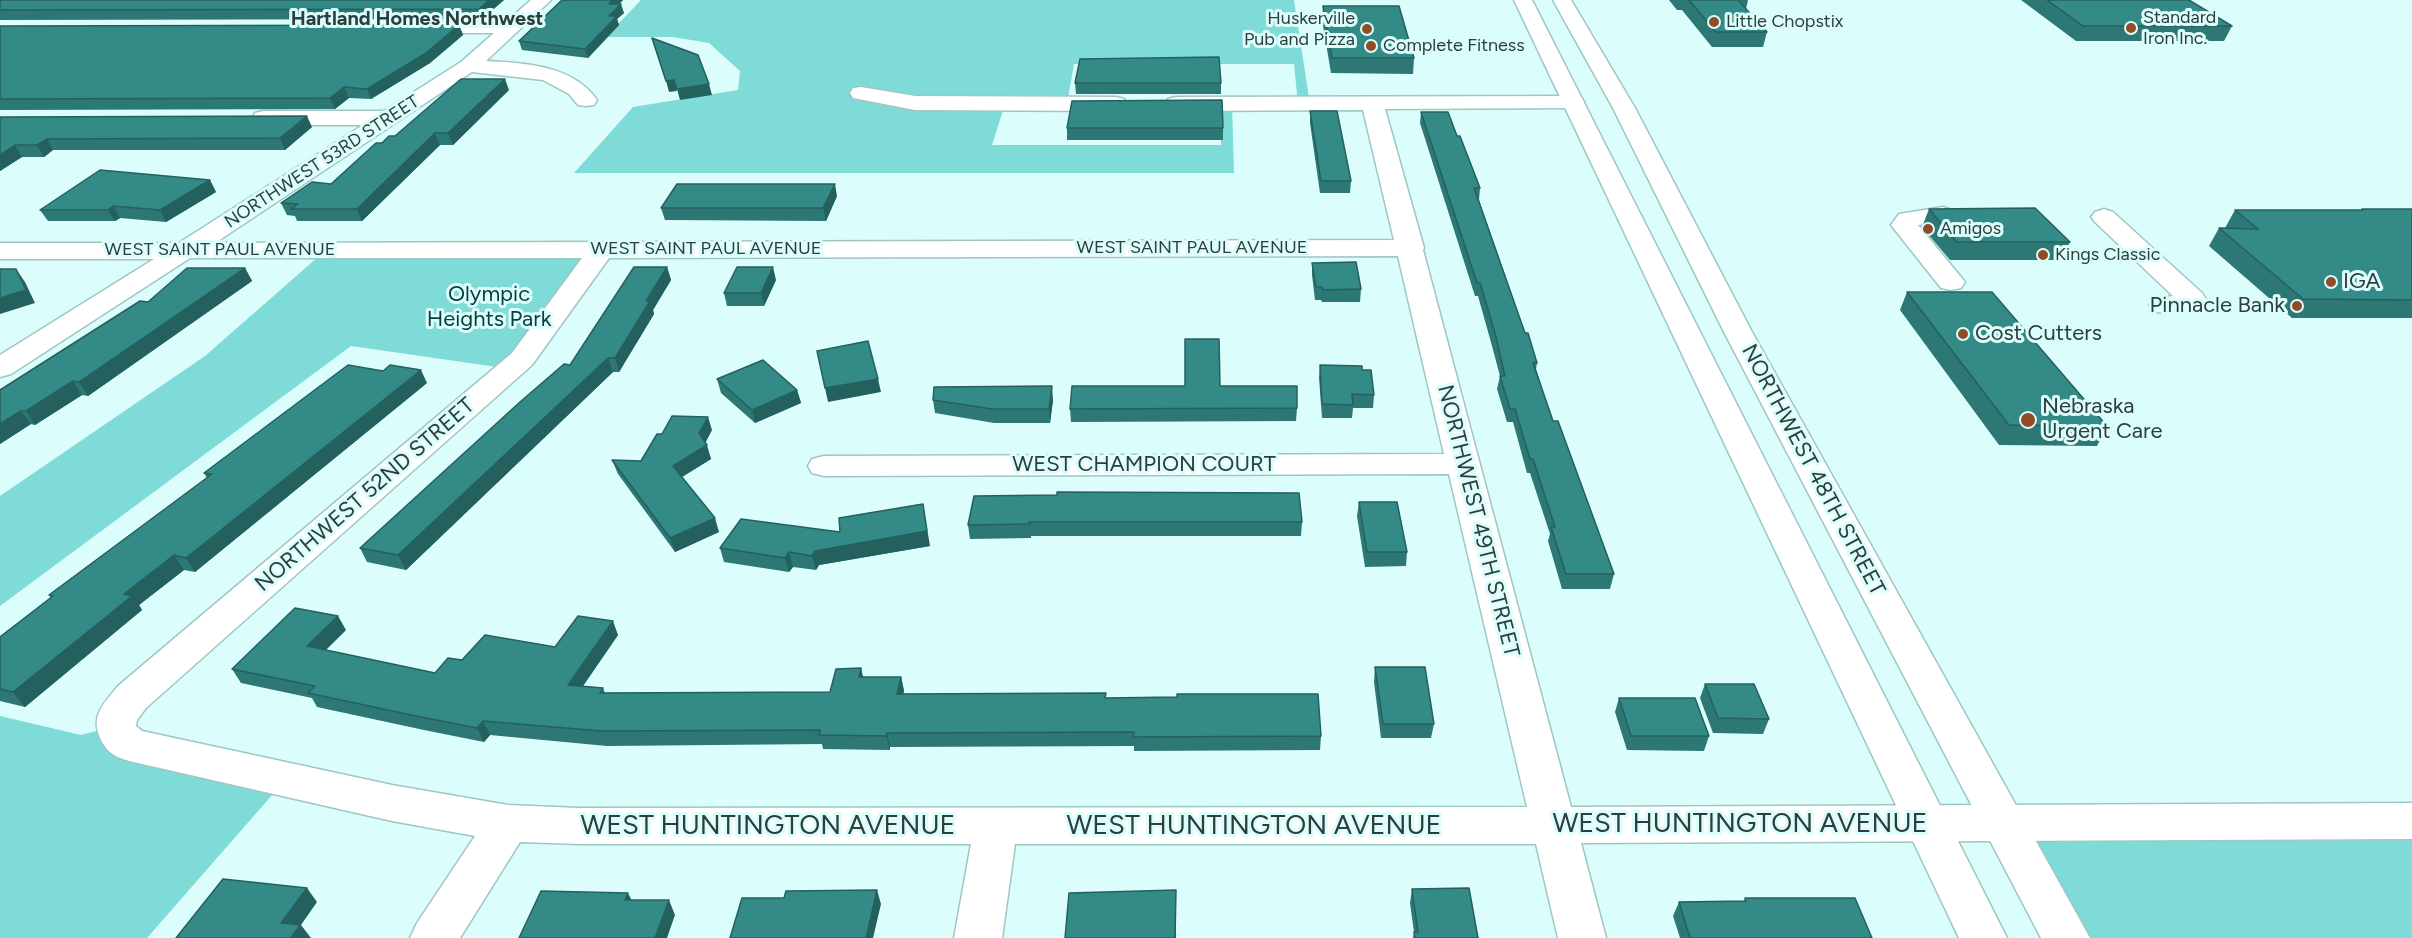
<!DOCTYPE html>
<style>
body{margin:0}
canvas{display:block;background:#dbfdfb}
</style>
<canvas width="2412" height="938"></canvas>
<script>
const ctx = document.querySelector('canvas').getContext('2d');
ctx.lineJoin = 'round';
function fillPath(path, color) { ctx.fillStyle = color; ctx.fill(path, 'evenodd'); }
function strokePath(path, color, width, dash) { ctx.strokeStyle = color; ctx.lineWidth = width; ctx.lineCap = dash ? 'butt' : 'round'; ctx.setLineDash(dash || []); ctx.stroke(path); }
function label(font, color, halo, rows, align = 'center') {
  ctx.font = font + ' Figtree,sans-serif'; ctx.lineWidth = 6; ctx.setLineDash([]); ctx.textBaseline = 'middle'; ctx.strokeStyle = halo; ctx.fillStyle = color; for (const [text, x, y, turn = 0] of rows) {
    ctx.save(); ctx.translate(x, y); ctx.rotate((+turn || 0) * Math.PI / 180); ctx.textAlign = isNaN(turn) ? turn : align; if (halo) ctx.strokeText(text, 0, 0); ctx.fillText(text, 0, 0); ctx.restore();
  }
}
fillPath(new Path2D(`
 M641 0H1294L1310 104H1298L1294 64H1074L1067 104H1005L992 145H1221L1220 104H1232L1234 173H574L633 107 738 90 740 71 709 43 673 37H606Z
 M326 250H601L511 369 351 346 0 606V496L205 356Z
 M0 716 81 735 115 726 287 778 147 938H0Z
 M2412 821V938H2066L2005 823Z`), '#7fdbd7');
const minor = new Path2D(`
 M531 0H551L486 61C525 63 573 65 597 100L594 105 586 106 578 105 569 94 543 80 472 72 215 243 1394 240 1363 110 1176 111 1168 109 1165 104 1168 99 1176 97 1573 96 1581 97 1584 102 1581 107 1573 108 1385 109 1424 248 1423 250 1571 807 2412 803V839L1581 843 1606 938H1558L1536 844H1015L1002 938H954L971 844H579L520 842 460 938H410L417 923 475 836 392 821 129 761C116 757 109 754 102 742 89 718 102 705 118 686L512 353 582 258H190L11 374 0 377V355L154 259H0V243H179L363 125H263L255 123 252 118 255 113 263 111H384L461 62 494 33H416L409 31 406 27 409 23 507 21ZM1398 256 1444 454 824 456 812 459 808 466 812 473 824 476 1449 474 1527 807 579 808 508 805 392 785 142 731 136 726 137 720 146 708 532 365 609 258Z
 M861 87 915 96 1116 97 1124 99 1127 104 1124 109 1116 111 915 110 853 98 850 93 853 88Z
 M1943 207 1952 210 1956 215 1952 220 1918 225 1965 282 1961 288 1951 290 1941 288 1891 225 1899 214Z
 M2104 209 2113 212 2202 293 2206 299 2200 309 2163 313 2153 311 2149 305 2153 299 2173 296 2095 222 2091 217 2095 212Z`);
const major = new Path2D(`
 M1514 0H1532L2007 938H1959Z
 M1553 0H1571L1635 108 1752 332 2090 938H2041L1724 332 1613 108Z`);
strokePath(minor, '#9dc7c5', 3);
strokePath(major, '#9dc7c5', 3);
fillPath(minor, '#fff');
fillPath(major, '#fff');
fillPath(new Path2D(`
 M0 0H504L482 19 0 20Z
 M562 0H623L619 4 624 13 617 19 619 25 588 58 522 50 519 41Z
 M1669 0H1748L1746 9 1767 32 1763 47H1712L1682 10H1677Z
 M2021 0H2189L2232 26 2224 41H2076Z
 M1323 6 1414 58 1413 74 1331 73 1322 20Z
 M459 25 463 35 430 63 371 99 349 98 335 109 0 110V26Z
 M1075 83H1221V94H1076Z
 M509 90 453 145H440L362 221H297L295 216 287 215 281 203 331 184 382 143 395 136Z
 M1310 111 1351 181 1350 193H1320L1310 123Z
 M1421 112 1457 136 1480 188 1479 200 1525 333 1537 363 1536 369 1553 421 1614 574 1610 589H1562L1548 541 1550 534 1530 473H1527L1513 422H1507L1497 389 1500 376 1492 346 1478 296H1475L1420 123Z
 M0 117 312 127 285 150H53L44 157H22L0 171Z
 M1067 128H1223V140H1067Z
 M210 180 216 192 166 222 120 218 115 221H48L40 210Z
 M837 196 826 221 665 220 661 208Z
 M1929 209 2070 242 2061 260H1950L1922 227Z
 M2362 209H2412V318H2292L2209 246 2219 228H2226H2225L2235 210H2361Z
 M1312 263 1361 289 1360 302H1322L1321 300H1315L1312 275Z
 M667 267 671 280 653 310 654 314 619 372H613L406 570 367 562 360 548 570 365Z
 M245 268 252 281 88 396 82 395 35 425 31 424 0 444V390L148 302Z
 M776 280 764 306H727L724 293Z
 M1907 292 2107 426 2097 446 1999 445 1900 310Z
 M1320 365 1362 370 1374 395 1373 408H1353L1352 418H1322L1319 378Z
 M717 379 797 390 801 403 755 423 721 393Z
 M427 383 195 572 184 570 139 605 142 610 25 707 0 701V637L51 598 49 595 207 478 204 473Z
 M1185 386H1220L1297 408 1296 421 1071 422 1070 409Z
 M933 400H1053L1050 423H994L935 413Z
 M712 430 705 443 711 459 682 477 719 532 675 552 618 474 612 460 641 461Z
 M974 496 1302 522 1301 536H1031V538L970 539 968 525Z
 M1359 502 1407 552 1406 566 1365 567 1357 516Z
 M930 546 819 565 816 570 793 567 789 572 724 562 720 548Z
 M346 630 326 650 435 673 462 660 555 647 618 635 583 686 603 688 605 693 830 692 861 668 863 677H901L904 691 903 694 1106 693V698L1321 736 1320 750 1134 751V746L890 747V750L823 749 822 744 607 746 490 735 484 742 424 730 317 707 312 698 241 683 232 669Z
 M1375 667 1434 724 1431 738H1381L1374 682Z
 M1705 684 1769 719 1763 734 1713 733 1700 698Z
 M1619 698 1709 736 1704 751 1627 750 1615 712Z
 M1412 889 1478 938H1413L1414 932 1410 903Z
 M1745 898 1872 938H1680L1673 916 1679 902 1744 901Z`), '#2d7774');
fillPath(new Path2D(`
 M489 0H504L482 19 479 9Z
 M612 0H623L611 12 609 4Z
 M621 4 624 13 617 19 619 25 588 58 585 49 609 16Z
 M459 25 463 35 430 63 371 99 367 89Z
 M505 79 509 90 453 145 448 133Z
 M674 80 677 91 669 92 666 81Z
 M709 84 712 95 680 100 677 89Z
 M344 87 349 98 335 109 330 98Z
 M307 116 312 127 285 150 280 138Z
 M435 133 440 145 362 221 357 209Z
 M47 139 53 150 44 157 37 145Z
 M15 145 22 157 0 171V155Z
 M210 180 216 192 166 222 160 210Z
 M835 184 837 196 826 221 823 208Z
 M113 206 120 218 115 221 108 210Z
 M667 267 671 280 653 310 654 314 619 372 615 358 646 301Z
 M773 267 776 280 764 306 761 293Z
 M245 268 252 281 88 396 79 382Z
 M16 269 25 282 35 303 0 314V298Z
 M608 358 613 372 406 570 398 555Z
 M421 370 427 383 195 572 186 558Z
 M878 379 881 392 828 402 825 388Z
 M73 381 82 395 35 425 26 411Z
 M1052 386 1053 400 1050 423 1049 409Z
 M797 390 801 403 755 423 752 410Z
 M21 411 31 424 0 444V424Z
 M708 417 712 430 703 447 699 433Z
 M707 445 711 459 677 480 673 466Z
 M923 504 930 546 819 565 816 570 812 556 815 551Z
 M715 518 719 532 675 552 670 538Z
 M789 552 793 567 789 572 785 558Z
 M174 555 184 570 139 605 142 610 25 707 13 692 124 594Z
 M338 616 346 630 315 660 307 646Z
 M613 621 618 635 574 699 568 685Z
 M861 668 864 682 859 677Z
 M901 677 904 691 900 708 897 694Z
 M483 721 490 735 484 742 477 728Z
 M887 733 890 747V750L886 736Z
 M307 888 317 902 301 925 311 938H291L281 923Z
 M877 890 881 904 873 938H866Z
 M1176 890V938H1175Z
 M628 893 635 907 625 900Z
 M669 900 675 915 667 938H655Z`), '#24615e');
const building = new Path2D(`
 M0 0H489L479 9 0 10Z
 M562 0H612L609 4H621L609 16H617L585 49 519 41Z
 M1689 0H1738L1767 32H1716Z
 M2047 0H2189L2232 26H2083Z
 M1323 6H1399L1414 58H1332Z
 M459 25 426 53 367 89 344 87 330 98 0 99V26Z
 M652 38 698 55 709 84 677 89 674 80 666 81Z
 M1219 57 1221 83H1075L1080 59Z
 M461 79H505L448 133H435L357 209H291L298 204 281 203 312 182 331 184 376 143H382L389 136H395Z
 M1222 100 1223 128H1067L1072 101Z
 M1310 111H1337L1351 181H1321Z
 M1421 112H1448L1457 136H1460L1480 188H1474L1525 333H1528L1537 363H1533L1553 421H1558L1614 574H1566L1551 527H1555L1533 459H1530L1515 409H1510L1500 376H1505L1495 333 1480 283H1477Z
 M307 116 280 138 47 139 37 145H15L0 155V117Z
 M100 170 210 180 160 210 113 206 108 210H40Z
 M677 184H835L823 208H661Z
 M2035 208 2070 242H1957L1929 209Z
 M2362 209H2412V300L2303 299 2219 228 2258 229 2235 210H2363Z
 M1356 262 1361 289 1323 290 1322 287H1316L1312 263Z
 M634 267H667L646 301H650L615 358H608L398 555 360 548 520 402 564 364 570 365Z
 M737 267H773L761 293H724Z
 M187 268H245L79 382 73 381 26 411H21L0 424V390L140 301 148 302Z
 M0 269H16L26 290 0 298Z
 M1907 292H1992L2107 426 2009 425Z
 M1185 339H1219L1220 386H1297V408L1070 409 1072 386H1185Z
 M868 341 878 379 825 388 817 351Z
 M763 360 797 390 752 410 717 379Z
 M348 365 383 371 390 365 421 370 186 558 174 555 124 594 132 596 13 692 0 689V637L53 596 49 595 212 474 204 473Z
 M1320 365 1362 366V370H1371L1374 395 1352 394 1353 405 1322 404Z
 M1052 386 1049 409H992L933 400 934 387Z
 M672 416 708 417 699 433 707 445 673 466 715 518 670 538 612 460 641 461 657 434H662Z
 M1057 492 1299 493 1302 522H1029V524L968 525 974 496 1057 495Z
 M1359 502H1397L1407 552H1367Z
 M923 504 927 531 815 551 812 556 789 552 785 558 720 548 741 519 840 532 839 518Z
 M295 608 338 616 307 646 435 673 448 658 462 660 485 635 555 647 578 616 613 621 568 685 603 688 600 693 830 692 836 669 861 668 859 677H901L897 694 1106 693 1105 698 1177 697V694H1318L1321 736 1133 737 1134 732 887 733 886 736 819 735 820 730 601 731 483 721 477 728 416 716 308 693 315 686 232 669Z
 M1375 667H1425L1434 724H1383Z
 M1705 684H1754L1769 719 1718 718Z
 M1619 698H1695L1709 736H1631Z
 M223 879 307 888 281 923 300 925 291 938H176Z
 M1469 888 1478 938H1415L1414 932H1418L1412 889Z
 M877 890 866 938H730L742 898H784L786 891Z
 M1176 890 1175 938H1065L1069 893Z
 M541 891 628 893 625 900H669L655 938H519Z
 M1745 898H1855L1872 938H1690L1679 902 1746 901Z`);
fillPath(building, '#348a87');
strokePath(building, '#24615e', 1.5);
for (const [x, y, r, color] of [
 [1714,22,6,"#924b28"],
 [2131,28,6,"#924b28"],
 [1367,29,6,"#924b28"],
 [1371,46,6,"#924b28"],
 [1928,229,6,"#924b28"],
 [2043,255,6,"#924b28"],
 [2331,282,6,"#924b28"],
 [2297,306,6,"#924b28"],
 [1963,334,6,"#924b28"],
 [2028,420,8,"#924b28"]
]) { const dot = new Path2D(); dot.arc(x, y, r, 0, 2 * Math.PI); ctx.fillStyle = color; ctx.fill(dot); strokePath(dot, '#dbfdfb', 2); }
label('18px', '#2d3e3d', '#dbfdfb', [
 ["Standard",2143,18],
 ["Iron Inc.",2143,39],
 ["Huskerville",1355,19,"right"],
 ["Pub and Pizza",1355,40,"right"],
 ["Little Chopstix",1726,22],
 ["Complete Fitness",1383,46],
 ["Amigos",1940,229],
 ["Kings Classic",2055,255]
], 'left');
label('18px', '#2d3e3d', '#dbfdfb', [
 ["NORTHWEST 53RD STREET",322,162,-33],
 ["WEST SAINT PAUL AVENUE",1192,248],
 ["WEST SAINT PAUL AVENUE",706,249],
 ["WEST SAINT PAUL AVENUE",220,250]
]);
label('bold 20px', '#2d3e3d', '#dbfdfb', [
 ["Hartland Homes Northwest",417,19]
]);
label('22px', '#2d3e3d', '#dbfdfb', [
 ["IGA",2343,282],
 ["Pinnacle Bank",2285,306,"right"],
 ["Cost Cutters",1975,334],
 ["Nebraska",2042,407],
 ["Urgent Care",2042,432]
], 'left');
label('22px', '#073d3c', '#dbfdfb', [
 ["Olympic",489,295],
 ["Heights Park",489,320]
]);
label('22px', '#2d3e3d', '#dbfdfb', [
 ["WEST CHAMPION COURT",1144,465],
 ["NORTHWEST 48TH STREET",1813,470,62],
 ["NORTHWEST 52ND STREET",365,495,-41],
 ["NORTHWEST 49TH STREET",1478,521,76]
]);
label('27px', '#2d3e3d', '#dbfdfb', [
 ["WEST HUNTINGTON AVENUE",1740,824],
 ["WEST HUNTINGTON AVENUE",768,826],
 ["WEST HUNTINGTON AVENUE",1254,826]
]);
</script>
